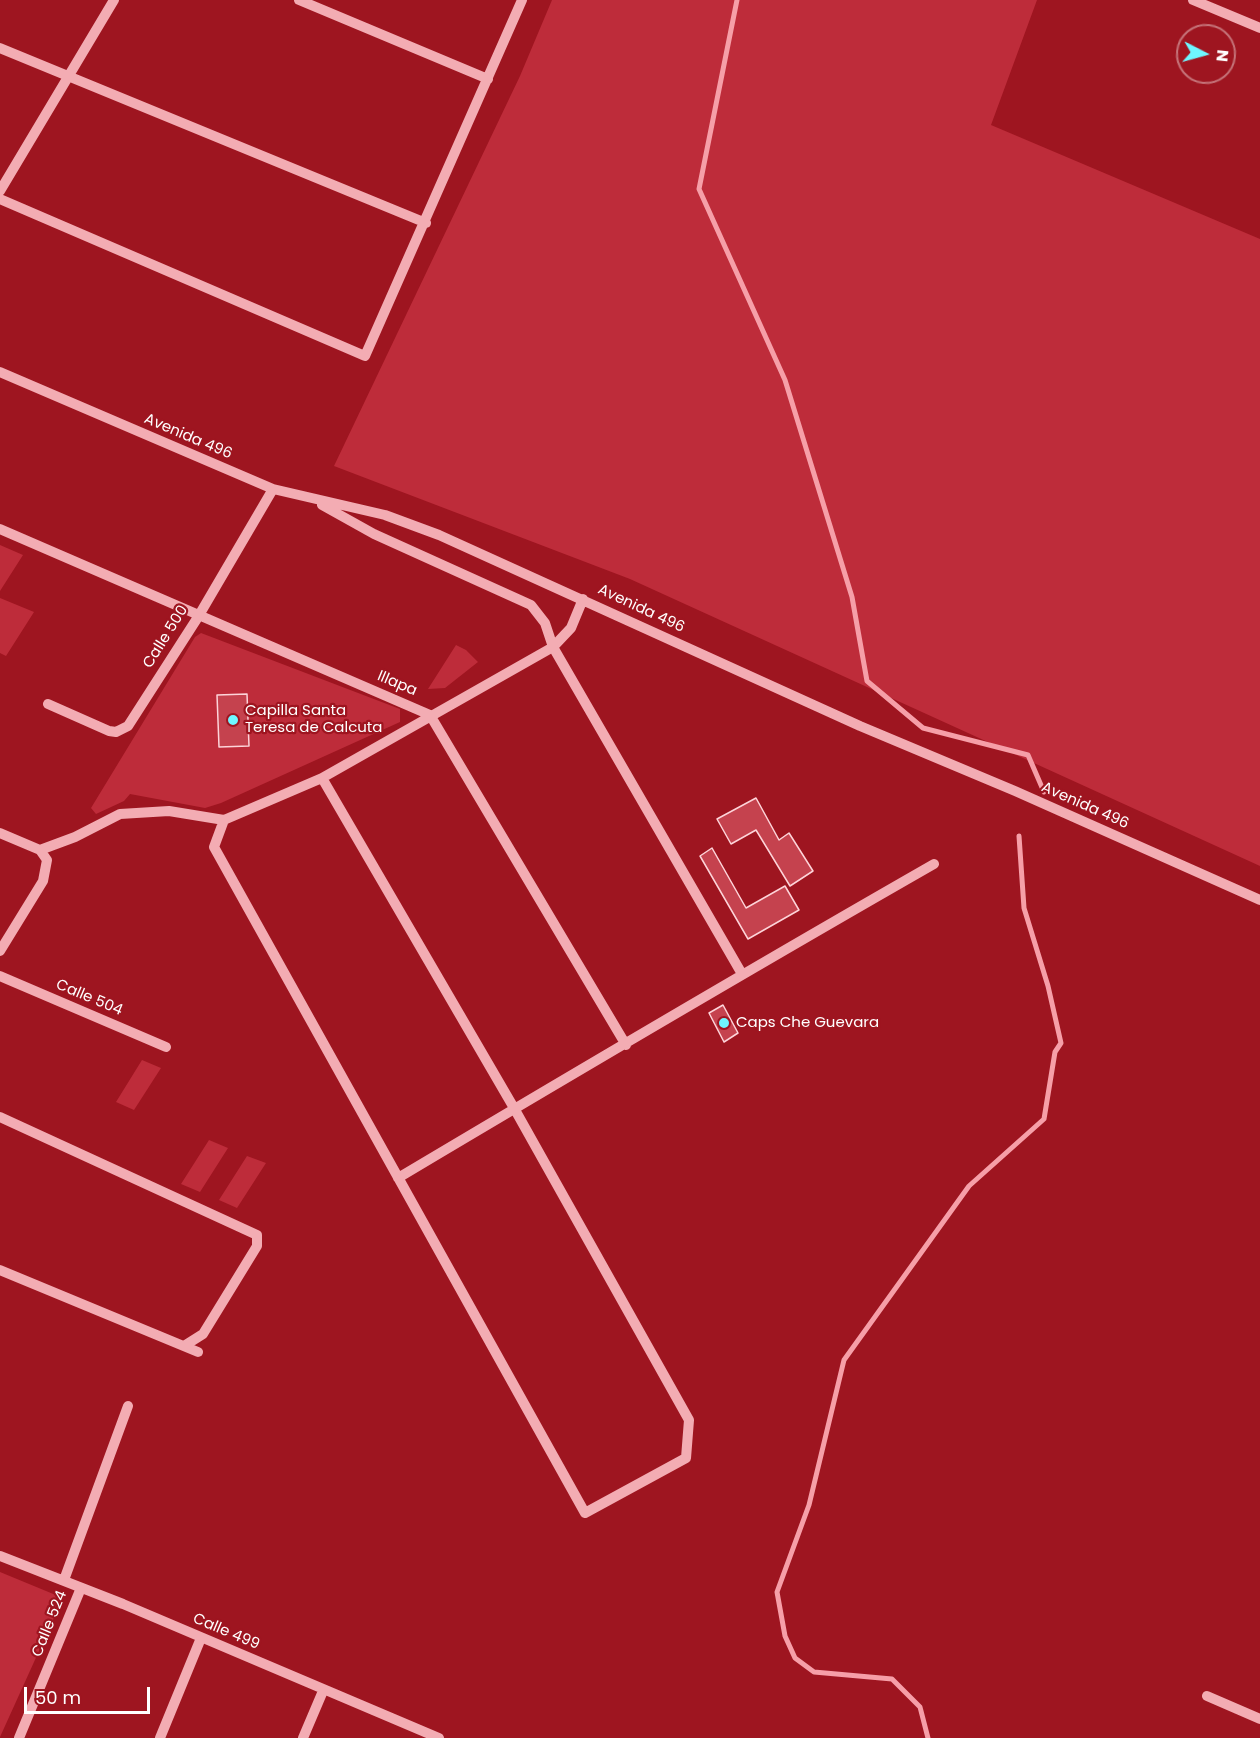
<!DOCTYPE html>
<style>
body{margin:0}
#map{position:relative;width:1260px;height:1738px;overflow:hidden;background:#9e1520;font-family:Poppins,sans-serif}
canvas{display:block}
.north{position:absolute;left:1176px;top:24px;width:60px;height:60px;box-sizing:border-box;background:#9e1520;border:2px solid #c57379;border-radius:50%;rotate:96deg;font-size:16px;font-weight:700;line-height:24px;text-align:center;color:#fff}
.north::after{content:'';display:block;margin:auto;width:21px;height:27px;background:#6ff6ff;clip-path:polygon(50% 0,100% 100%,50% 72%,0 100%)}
.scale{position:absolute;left:24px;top:1687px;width:126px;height:27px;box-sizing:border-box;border:3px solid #fff;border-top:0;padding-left:8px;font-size:18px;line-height:21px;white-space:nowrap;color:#fff;-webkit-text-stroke:4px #9e1520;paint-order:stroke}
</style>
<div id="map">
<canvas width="1260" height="1738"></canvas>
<div class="north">N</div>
<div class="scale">50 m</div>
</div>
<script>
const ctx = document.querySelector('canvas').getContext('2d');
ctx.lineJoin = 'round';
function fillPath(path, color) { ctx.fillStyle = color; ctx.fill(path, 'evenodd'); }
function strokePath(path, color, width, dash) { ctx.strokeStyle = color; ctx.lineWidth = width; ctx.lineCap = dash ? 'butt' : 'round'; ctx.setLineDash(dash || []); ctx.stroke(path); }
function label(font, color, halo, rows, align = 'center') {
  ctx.font = font + ' Poppins,sans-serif'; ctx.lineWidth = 4.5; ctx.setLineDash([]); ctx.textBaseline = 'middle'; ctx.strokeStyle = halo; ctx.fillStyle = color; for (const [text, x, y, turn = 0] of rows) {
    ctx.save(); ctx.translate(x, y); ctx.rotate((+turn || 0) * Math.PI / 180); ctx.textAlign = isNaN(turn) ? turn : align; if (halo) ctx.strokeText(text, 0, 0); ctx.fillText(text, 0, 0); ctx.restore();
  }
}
fillPath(new Path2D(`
 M552 0H1037L991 125 1260 239V866L630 579 334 466 520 76Z
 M0 545 23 555 0 591Z
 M0 598 34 612 6 656 0 653Z
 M201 633 400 709V722L221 803 205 808 130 794 124 801 96 814 91 808 195 637Z
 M456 645 466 650 478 662 445 688 428 689Z
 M142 1060 161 1068 134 1110 116 1102Z
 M209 1140 228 1148 200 1192 181 1184Z
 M247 1156 266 1163 237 1208 219 1200Z
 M0 1572 63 1598 0 1737Z`), '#be2c3a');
strokePath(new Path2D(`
 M737 0 699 189 785 380 852 597 867 681 923 728 1028 755 1044 792
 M928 1738 920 1707 892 1679 814 1672 795 1658 785 1636 777 1592 809 1505 844 1360 969 1186 1044 1119 1055 1052 1061 1043 1048 986 1024 908 1019 836`), '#f69fa8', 5);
const building = new Path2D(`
 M247 694 249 746 219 747 217 695Z
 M756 798 779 840 789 833 813 871 790 886 756 830 731 844 717 819Z
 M712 848 746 908 785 886 799 910 748 939 700 856Z
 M723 1005 738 1033 724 1042 709 1013Z`);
fillPath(building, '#c5424e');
strokePath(building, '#fdd4d9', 1.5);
strokePath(new Path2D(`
 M299 0 488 79
 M1193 0 1260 28
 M0 48 426 223
 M0 191 114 0
 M0 199 365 356 522 0
 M0 372 273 489 385 515 439 535 860 726 1015 791 1260 900
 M322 505 374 534 531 605 545 623 553 647 742 974
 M0 529 430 715 626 1045
 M48 704 109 731 116 732 128 726 198 617 273 489
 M322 778 514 1108 689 1420 686 1458 585 1513 214 847 224 820 322 778 553 647 571 628 583 599
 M0 833 40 850 47 860 43 881 0 951
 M40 850 75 837 120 814 169 811 224 820
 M0 976 166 1047
 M0 1117 257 1235V1246L203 1334 184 1346
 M398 1178C576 1072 754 967 934 864
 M0 1270 198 1352
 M0 1556 123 1604 439 1738
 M64 1580 128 1406
 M1207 1696 1260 1719
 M19 1738 81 1588
 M160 1738 201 1638
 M303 1738 323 1691`), '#f3acb3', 10);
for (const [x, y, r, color] of [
 [233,720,6,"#6ff6ff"],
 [724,1023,6,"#6ff6ff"]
]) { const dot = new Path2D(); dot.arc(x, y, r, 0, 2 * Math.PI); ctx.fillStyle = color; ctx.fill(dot); strokePath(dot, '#9e1520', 2); }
label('15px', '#fff', '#9e1520', [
 ["Avenida 496",188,437,23],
 ["Avenida 496",641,609,25],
 ["Calle 500",166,637,-58],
 ["Illapa",397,684,23],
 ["Avenida 496",1085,806,24],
 ["Calle 504",89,998,23],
 ["Calle 524",50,1624,-68],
 ["Calle 499",226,1632,23]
]);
label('15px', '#fff', '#9e1520', [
 ["Capilla Santa",245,711],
 ["Teresa de Calcuta",245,728],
 ["Caps Che Guevara",736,1023]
], 'left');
</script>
